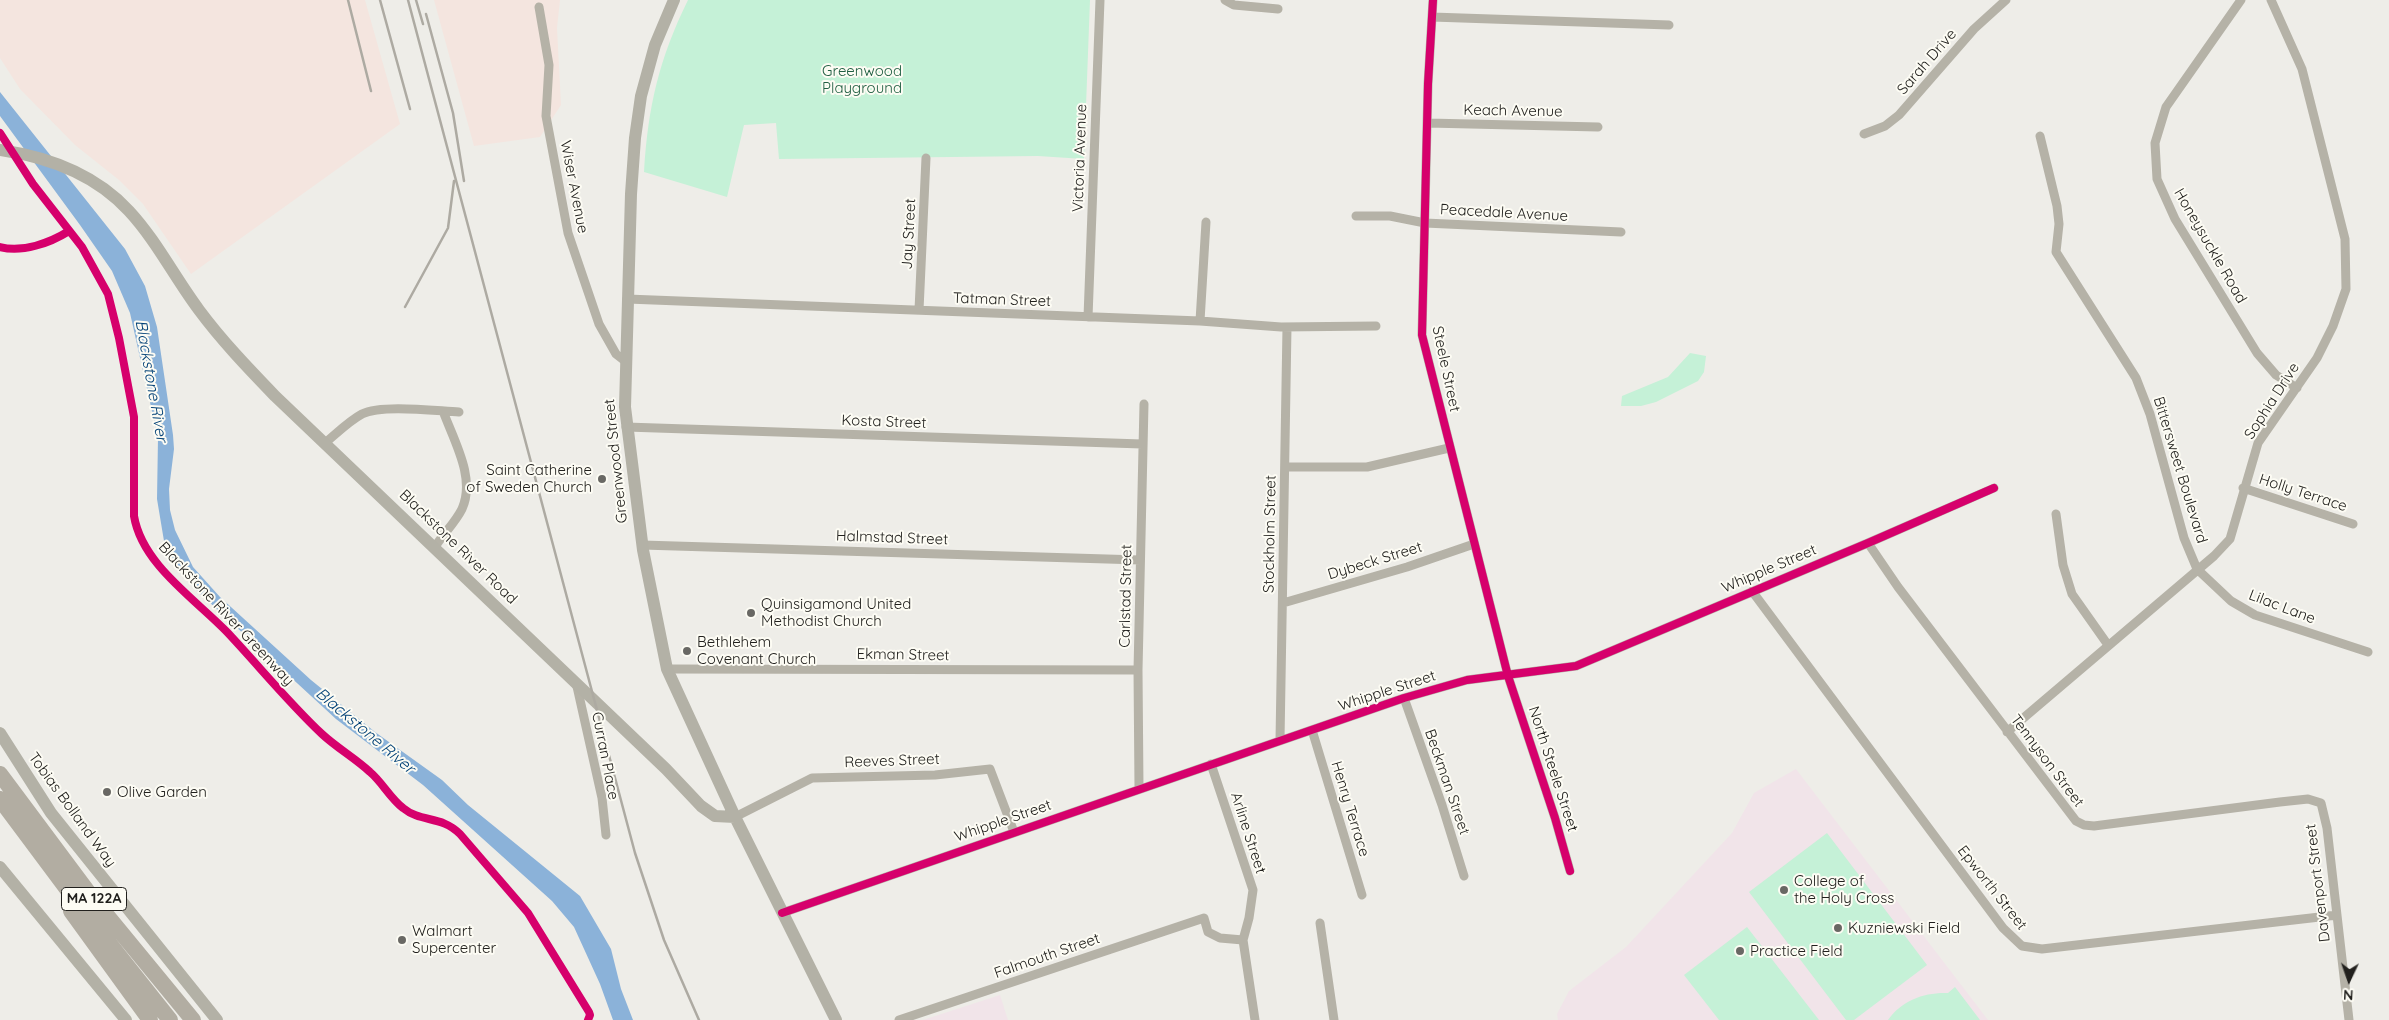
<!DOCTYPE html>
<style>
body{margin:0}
#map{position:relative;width:2389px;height:1020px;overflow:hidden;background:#eeede8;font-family:Quicksand,sans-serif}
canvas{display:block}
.north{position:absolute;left:2324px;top:955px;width:50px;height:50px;-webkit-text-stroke:4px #fdfcf4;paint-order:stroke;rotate:183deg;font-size:14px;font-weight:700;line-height:20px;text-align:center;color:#21201d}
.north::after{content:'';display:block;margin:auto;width:18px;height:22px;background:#21201d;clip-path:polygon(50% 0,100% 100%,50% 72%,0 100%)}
</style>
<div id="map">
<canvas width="2389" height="1020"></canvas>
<div class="north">N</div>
</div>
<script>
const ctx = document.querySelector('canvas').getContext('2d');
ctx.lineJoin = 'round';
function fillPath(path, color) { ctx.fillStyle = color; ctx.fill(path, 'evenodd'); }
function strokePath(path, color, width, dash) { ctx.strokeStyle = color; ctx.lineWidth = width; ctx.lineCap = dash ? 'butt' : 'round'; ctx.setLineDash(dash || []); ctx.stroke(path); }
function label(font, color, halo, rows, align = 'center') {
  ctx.font = font + ' Quicksand,sans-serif'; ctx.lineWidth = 4; ctx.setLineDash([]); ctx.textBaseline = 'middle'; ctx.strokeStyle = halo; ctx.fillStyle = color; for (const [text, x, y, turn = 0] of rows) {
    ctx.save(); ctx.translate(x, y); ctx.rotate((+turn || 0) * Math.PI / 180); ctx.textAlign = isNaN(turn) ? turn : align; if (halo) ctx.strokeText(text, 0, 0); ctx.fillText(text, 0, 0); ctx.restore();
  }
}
fillPath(new Path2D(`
 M0 0H365L400 124 191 274 143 204 119 180 75 145 20 89 0 58Z
 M434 0H560L557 28 561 105 540 137 474 146Z`), '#f4e5df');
fillPath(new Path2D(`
 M1796 769 1988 1020H1558L1557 1014 1569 991 1626 947 1732 833 1754 793Z
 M1000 995 1008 1020H923Z`), '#f1e4e9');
fillPath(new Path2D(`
 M688 0H1090L1084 159 1038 156 779 159 776 123 744 125 727 197 644 172C648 106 659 59 688 0Z
 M1690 353 1706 356 1704 372 1698 381 1656 402 1641 406H1621L1622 396 1668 377Z
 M1827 833 1927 965 1854 1020H1846L1749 892Z
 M1747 927 1819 1020H1719L1684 975Z
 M1955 987 1980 1020H1888C1902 1000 1925 992 1948 993Z`), '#c5f1d7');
fillPath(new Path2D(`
 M0 92 125 249 145 286 157 327 173 435 174 449 169 489 170 510 175 530 193 567 220 597 311 680 375 732 442 780 468 805 580 896 611 949 621 989 633 1020H613L600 984 574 927 552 901 423 785 336 719 195 589 176 564 164 541 157 499 158 438 130 313 112 271 80 225 0 116Z`), '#8bb2d9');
strokePath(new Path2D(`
 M1225 0 1234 5 1278 9
 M1433 0 1428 84 1422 335 1508 676 1555 818 1570 871
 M2241 0 2166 107 2155 143 2157 179 2175 219 2257 353 2276 375 2297 388
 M539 7 549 65 546 116 568 233 599 324 616 354 625 361
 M1432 17 1669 25
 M1428 123 1598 127
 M1864 134 1885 126 1899 115 1974 29 2006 0
 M2040 136 2057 206 2059 224 2056 252 2136 378 2150 414 2184 538 2197 569 2231 601 2255 615 2368 652
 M1356 216H1390L1425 223 1621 232
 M627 299 1200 321 1281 327 1376 326
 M919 310 926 158
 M1088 317 1100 0
 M1200 321 1206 222
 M626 427 1142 444
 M325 443C337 433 349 421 362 414 382 404 436 411 459 412
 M1285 467H1367L1449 448
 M2243 488 2353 524
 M2056 514 2063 565 2072 594 2108 645
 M1868 543 1898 587 2076 821 2084 825 2094 826 2280 802 2308 799 2321 803 2327 828 2349 1020
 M642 545 1140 560
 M435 547C443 534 455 523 462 509 476 478 454 441 443 411
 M1752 591 2003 928 2022 946 2042 949 2337 915
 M1283 603 1407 567 1474 544
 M667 669 1138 670
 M576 682 602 798 606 835
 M1404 698 1442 805 1464 876
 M1312 730 1362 895
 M2007 732 2214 556 2230 539 2258 443 2317 358 2333 326 2346 289 2345 239 2302 69 2271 0
 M1280 740 1287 327
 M1211 764 1253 890 1249 918 1243 940 1255 1020
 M1139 788 1138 670 1144 404
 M735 817 812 778 935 775 990 769 1014 832
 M782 913 1404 698 1467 680 1576 666 1868 543 1994 488
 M1320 923 1334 1020
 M899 1020 1204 918 1208 932 1220 938 1243 940`), '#b5b2a7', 9);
strokePath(new Path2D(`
 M674 0 655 45 641 96 635 138 631 194 625 407 643 550 667 669 735 817 836 1020
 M0 150C48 157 95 174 129 211 156 240 175 278 199 310 222 341 249 369 275 396L666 769 701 806 715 816 735 817
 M0 733 51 813 217 1020
 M0 867 126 1020`), '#b3b1a6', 12);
strokePath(new Path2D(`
 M0 774 91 896 193 1020
 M0 799 82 909 170 1020
 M71 911 150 1020`), '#b2ada2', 16);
strokePath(new Path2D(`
 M348 0 371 91
 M380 0 410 109
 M408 0 635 853 664 940 699 1020
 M416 0 423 24
 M426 14 453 113 464 181
 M405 307 448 228 454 181`), '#adaaa2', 2.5);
strokePath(new Path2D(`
 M1433 0 1428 84 1422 335 1508 676 1555 818 1570 871
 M0 133 33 184 82 247 108 294 119 338 134 417V516C142 564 194 598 227 632 259 666 288 702 322 734 337 748 355 758 370 772 382 782 390 798 403 808 421 823 441 815 460 834L528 913 589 1012 590 1015 588 1020
 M0 247C22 253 50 243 69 231
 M782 913 1404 698 1467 680 1576 666 1868 543 1994 488`), '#d6006c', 8);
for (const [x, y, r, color] of [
 [602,479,5,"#696864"],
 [751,613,5,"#696864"],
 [687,651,5,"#696864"],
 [107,792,5,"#696864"],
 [1784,890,5,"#696864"],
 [1838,928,5,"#696864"],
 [402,940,5,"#696864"],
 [1740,951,5,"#696864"]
]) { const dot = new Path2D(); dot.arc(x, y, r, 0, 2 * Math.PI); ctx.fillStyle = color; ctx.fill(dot); strokePath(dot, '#fdfcf4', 2); }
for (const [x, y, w] of [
 [94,899,65]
]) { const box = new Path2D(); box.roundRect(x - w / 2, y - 11.5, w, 23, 4); ctx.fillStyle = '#fdfcf4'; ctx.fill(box); strokePath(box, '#21201d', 1); }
label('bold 14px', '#21201d', null, [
 ["MA 122A",94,899]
]);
label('15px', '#21201d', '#fdfcf4', [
 ["Sarah Drive",1927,62,-49],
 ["Keach Avenue",1513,111,1],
 ["Victoria Avenue",1080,158,-88],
 ["Wiser Avenue",574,187,79],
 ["Peacedale Avenue",1504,213,3],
 ["Jay Street",909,234,-87],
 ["Honeysuckle Road",2210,246,60],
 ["Tatman Street",1002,300,2],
 ["Steele Street",1446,369,78],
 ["Sophia Drive",2272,401,-57],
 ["Kosta Street",884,422,2],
 ["Greenwood Street",616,461,-96],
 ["Bittersweet Boulevard",2180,470,73],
 ["Holly Terrace",2303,493,18],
 ["Stockholm Street",1270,534,-89],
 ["Halmstad Street",892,538,2],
 ["Blackstone River Road",458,547,44],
 ["Dybeck Street",1375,561,-17],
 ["Whipple Street",1769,569,-23],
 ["Carlstad Street",1126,596,-89],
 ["Lilac Lane",2282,607,21],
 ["Blackstone River Greenway",226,614,47],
 ["Ekman Street",903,655,1],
 ["Whipple Street",1387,691,-18],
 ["Curran Place",605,756,79],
 ["Reeves Street",892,761,-2],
 ["Tennyson Street",2047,761,53],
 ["North Steele Street",1553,769,72],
 ["Beckman Street",1447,782,71],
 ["Henry Terrace",1350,809,73],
 ["Tobias Bolland Way",72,810,54],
 ["Whipple Street",1003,821,-19],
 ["Arline Street",1248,833,72],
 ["Davenport Street",2318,883,-97],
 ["Epworth Street",1992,888,52],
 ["Falmouth Street",1047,956,-19]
]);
label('15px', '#205f42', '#fdfcf4', [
 ["Greenwood",862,71],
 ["Playground",862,88]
]);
label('15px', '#21201d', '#fdfcf4', [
 ["Saint Catherine",592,470,"right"],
 ["of Sweden Church",592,487,"right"],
 ["Quinsigamond United",761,604],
 ["Methodist Church",761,621],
 ["Bethlehem",697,642],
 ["Covenant Church",697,659],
 ["Olive Garden",117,792],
 ["College of",1794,881],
 ["the Holy Cross",1794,898],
 ["Kuzniewski Field",1848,928],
 ["Walmart",412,931],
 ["Supercenter",412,948],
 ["Practice Field",1750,951]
], 'left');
label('italic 16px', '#004076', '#fdfcf4', [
 ["Blackstone River",151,381,80],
 ["Blackstone River",365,731,40]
]);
</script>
